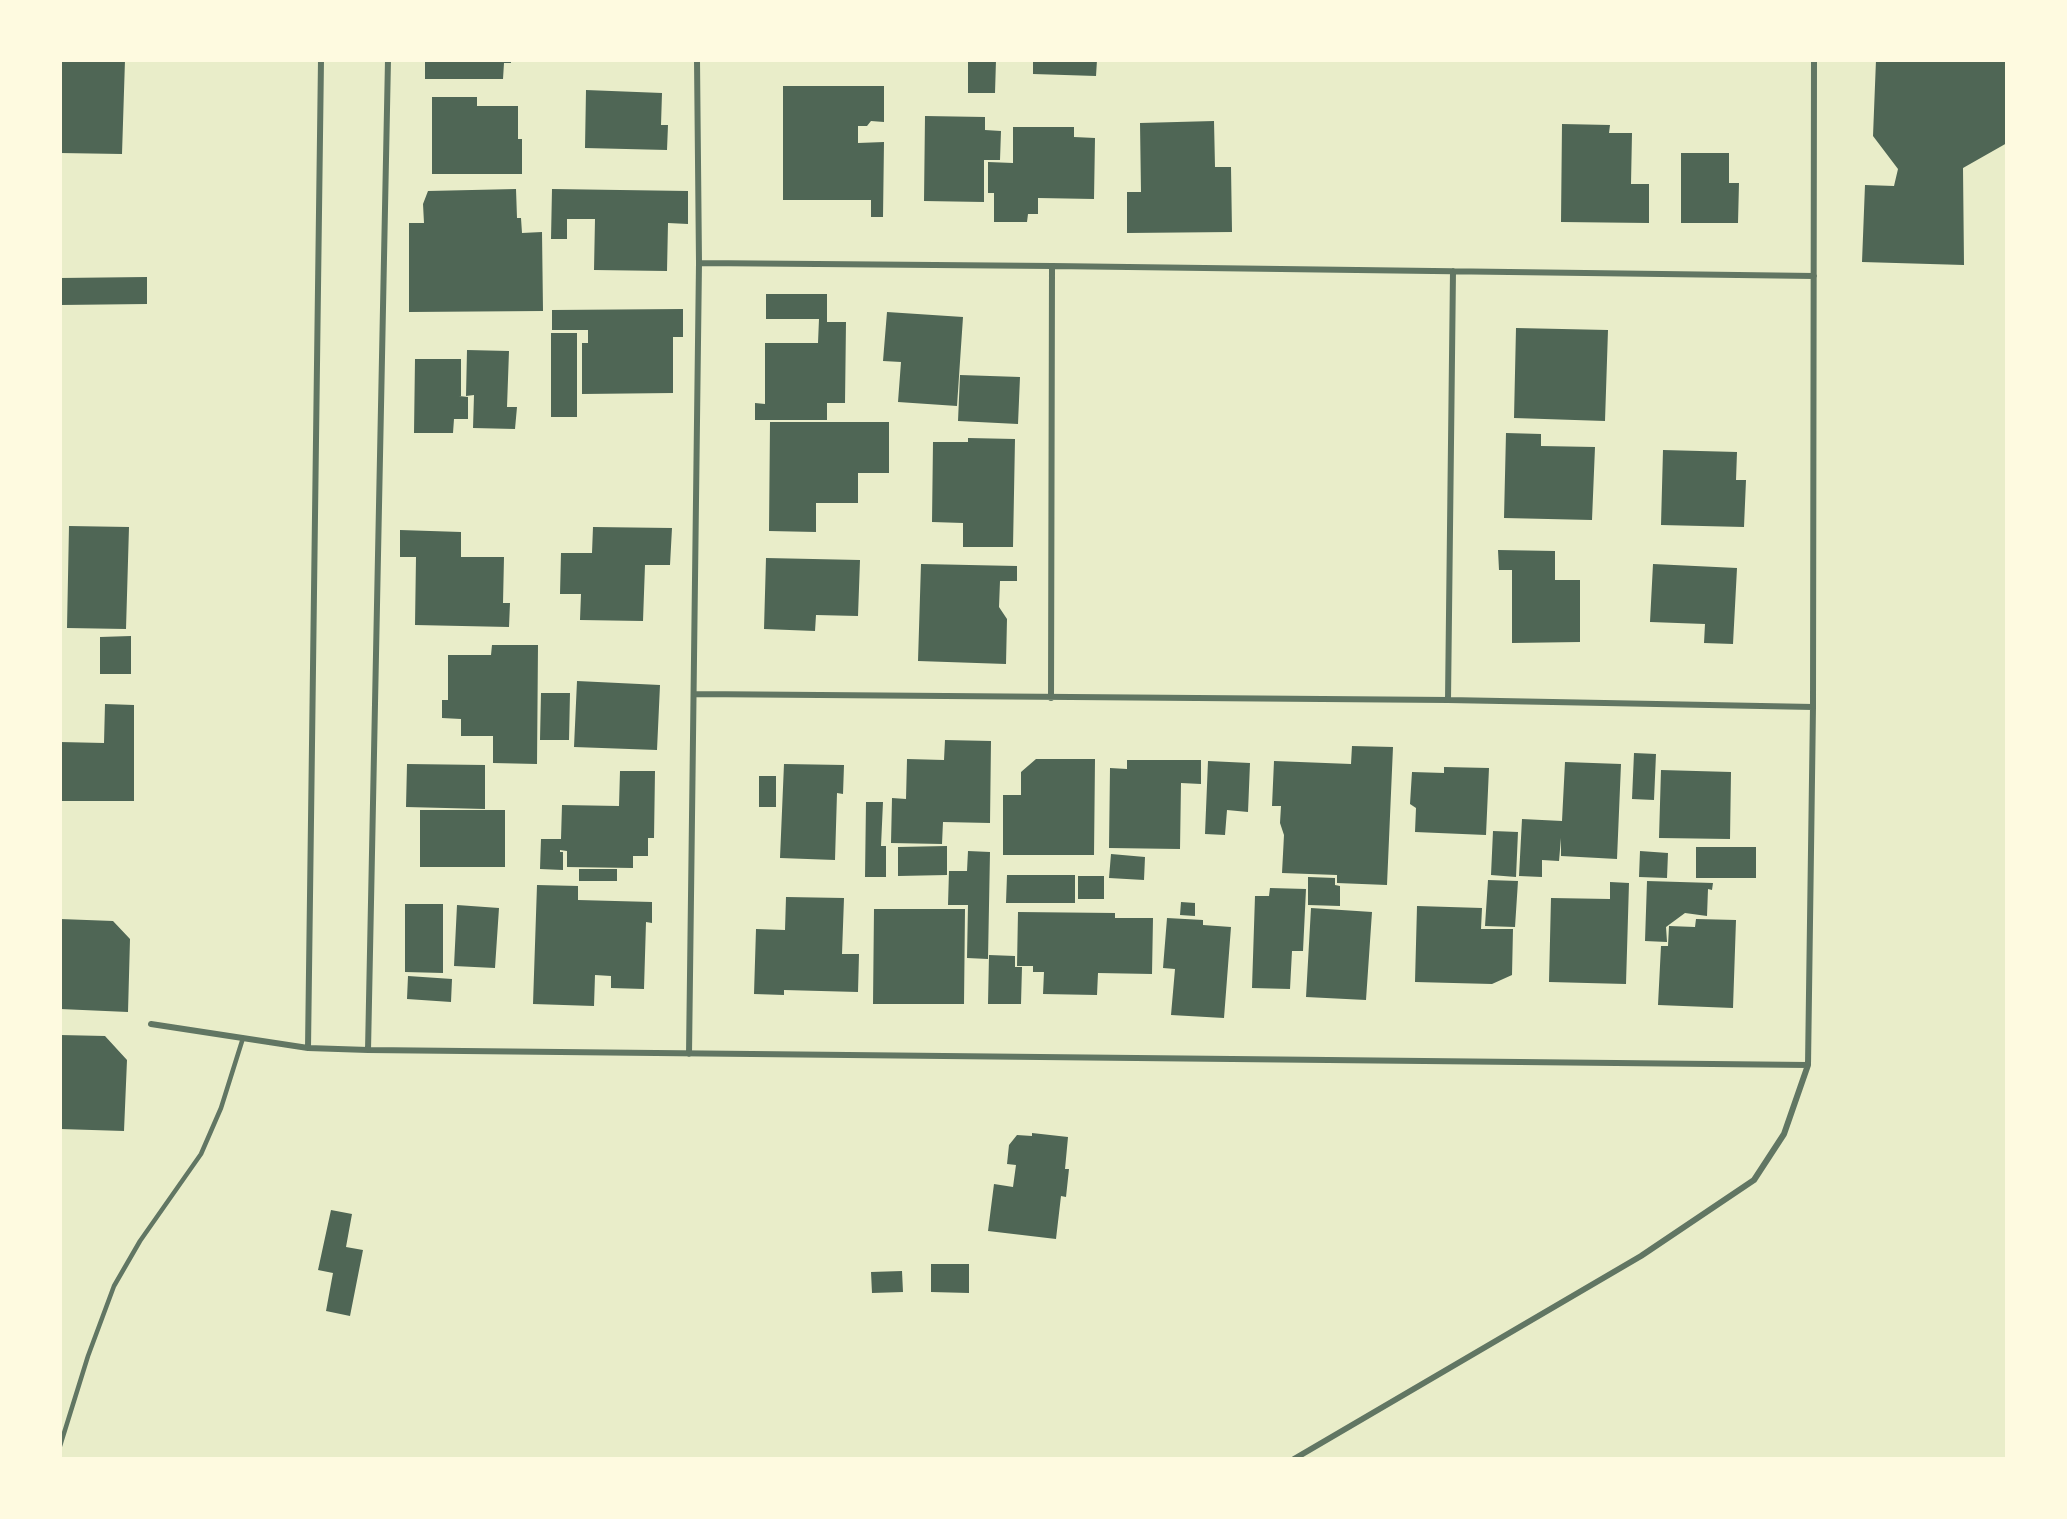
<!DOCTYPE html>
<style>
body{margin:0}
#map{position:relative;width:2067px;height:1519px;overflow:hidden;background:#e9edc9;font-family:"Asap Condensed",sans-serif}
canvas{display:block}
.frame{position:absolute;inset:0;border:62px solid #fefae0;pointer-events:none}
</style>
<div id="map">
<canvas width="2067" height="1519"></canvas>
<div class="frame"></div>
</div>
<script>
const ctx = document.querySelector('canvas').getContext('2d');
ctx.lineJoin = 'round';
function fillPath(path, color) { ctx.fillStyle = color; ctx.fill(path, 'evenodd'); }
function strokePath(path, color, width, dash) { ctx.strokeStyle = color; ctx.lineWidth = width; ctx.lineCap = dash ? 'butt' : 'round'; ctx.setLineDash(dash || []); ctx.stroke(path); }
fillPath(new Path2D(`
 M60 60H125L122 154 60 153Z
 M425 60H511V63H504L503 79H425Z
 M946 60H996L995 93H968V62H946Z
 M1033 60H1097L1096 76 1033 74Z
 M1876 60H2007V143L1963 168 1964 265 1862 262 1865 185 1894 186 1898 169 1873 136Z
 M783 86H884V122L871 121 867 126H858V143L884 142 883 217H871V200H783Z
 M586 90 662 93 661 125H668L667 150 585 148Z
 M432 97H477V106H518V139H522V174H432Z
 M925 116 985 117V130L1001 131 1000 160H984V202L924 201Z
 M1214 121 1215 167H1231L1232 232 1127 233V192H1141L1140 123Z
 M1562 124 1610 125 1609 133H1632L1631 184H1649V223L1561 222Z
 M1013 127H1074V137L1095 138 1094 199 1038 198V214H1028L1027 222H994V193H988V162L1013 163Z
 M1681 153H1729V183H1739L1738 223H1681Z
 M516 189 517 218H521L522 233 542 232 543 311 409 312V223H424L423 204 428 191Z
 M552 189 688 191V224L668 223 667 271 594 270 595 219H567V239H551Z
 M147 277V304L60 305V278Z
 M766 294H827V322H846L845 403H827V420H755V403L765 404V343H818L819 319H766Z
 M683 309V337H673V393L582 394V343H588V330H552V310Z
 M887 312 963 317 957 406 898 402 901 362 883 361Z
 M1516 328 1608 330 1605 421 1514 418Z
 M551 333H577V417H551Z
 M467 350 509 351 507 407H517L515 429 473 428 474 395 466 396Z
 M415 359H461V396H459L468 397V419H454L453 433H414Z
 M960 375 1020 377 1018 424 958 421Z
 M770 422H889V473H858V503H816V532L769 531Z
 M1506 433 1541 434V446L1595 447 1592 520 1504 518Z
 M968 438 1015 439 1013 547H963V523L932 522 933 442H968Z
 M1663 450 1737 452 1736 480H1746L1744 527 1661 525Z
 M69 526 129 527 126 629 67 628Z
 M593 527 672 528 670 565H645L643 621 580 620 581 594H560L561 553H592Z
 M400 530 461 532V557H504L503 603H510L509 627 415 625 416 557H400Z
 M1498 550 1555 551V580H1580V642L1512 643V570H1499Z
 M766 558 860 560 858 616 816 615 815 631 764 629Z
 M921 564 1017 566V581H1000L999 607 1007 619 1006 664 918 661Z
 M1653 564 1737 568 1733 644 1704 643 1705 624 1650 622Z
 M131 636V674H100V637Z
 M492 645H538L537 764 493 763V736H461V719L442 718V700H448V655H491Z
 M577 681 660 685 657 750 574 747Z
 M541 693H570L569 740H540Z
 M105 704 134 705V801H60V742L104 743Z
 M945 740 991 741 990 823 943 822 942 844 891 843 892 798 906 799 907 759 944 760Z
 M1352 746 1393 747 1387 885 1337 883V875L1282 873 1284 835 1280 823 1281 806H1272L1274 761 1351 764Z
 M1634 753 1656 754 1654 800 1632 799Z
 M1036 759H1095L1094 855H1003V795H1021V772Z
 M1127 760H1201V784L1181 783 1180 849 1109 848 1110 768 1127 769Z
 M1208 761 1250 763 1248 812 1227 810 1225 835 1205 834Z
 M1565 762 1621 764 1617 859 1561 856V838L1559 861 1542 860V877L1519 876 1522 819 1562 821Z
 M407 764 485 765V809L406 807Z
 M784 764 844 765 843 794 837 793 835 860 780 858Z
 M1444 767 1489 768 1486 835 1415 832 1416 808 1410 804 1412 772 1444 773Z
 M1661 770 1731 772 1730 839 1659 838Z
 M620 771H655L654 838H648V856H633V868L567 867V851L560 850V852H563V870L540 869 541 839H561L562 805 619 806Z
 M759 776H776V807H759Z
 M866 802H883L881 846H886V877H865Z
 M420 810H505V867H420Z
 M1493 831 1518 832 1516 877 1491 875Z
 M947 846V875L898 876V847Z
 M1696 847H1756V878H1696Z
 M968 851 990 852 988 959 967 958 968 905H948L949 871H967Z
 M1640 851 1668 853 1667 878 1639 877Z
 M1111 854 1145 857 1144 880 1109 878Z
 M579 869H617V881H579Z
 M1007 875H1075V903H1006Z
 M1078 876H1104V899H1078Z
 M1308 877 1335 878V885L1340 886V906L1308 905Z
 M1488 880 1518 881 1515 927 1485 926Z
 M1647 881 1713 883 1712 890 1708 889 1707 916 1685 913 1666 927 1667 942 1645 941Z
 M1610 882 1629 883 1626 984 1549 982 1551 898 1610 899Z
 M537 885 578 886V900L652 902V923L646 922 644 989 611 988V976L595 975 594 1006 533 1004Z
 M1270 888 1306 889 1303 951H1292L1290 989 1252 988 1255 896H1269Z
 M786 897 844 898 842 954H859L858 992 784 990V995L754 994 756 929 785 930Z
 M1181 902 1195 903V916L1180 915Z
 M405 904H443V973L405 972Z
 M457 905 499 908 495 968 454 966Z
 M1417 906 1482 908 1481 929H1513L1512 975 1492 984 1415 982Z
 M1311 908 1372 912 1366 1000 1306 997Z
 M874 909H965L964 1004H873Z
 M1018 912 1115 913V918H1153L1152 974 1098 973 1097 995 1043 994 1044 972H1033V966H1017Z
 M1167 918 1203 920V925L1231 927 1224 1018 1171 1015 1175 969 1163 968Z
 M60 919 113 921 130 939 128 1012 60 1009Z
 M1696 919 1736 920 1733 1008 1658 1005 1661 946H1668L1669 926 1695 927Z
 M989 955 1015 956V967H1022L1021 1004H988Z
 M408 976 452 979 451 1002 407 999Z
 M60 1035 105 1036 127 1060 124 1131 60 1129Z
 M1032 1133 1068 1137 1065 1169H1069L1066 1197 1061 1196 1056 1239 988 1231 994 1184 1013 1187 1016 1165 1007 1164 1009 1145 1017 1135 1032 1136Z
 M331 1210 352 1214 346 1247 363 1250 350 1316 326 1311 333 1273 318 1270Z
 M931 1264H969V1293L931 1292Z
 M902 1271 903 1292 872 1293 871 1272Z`), '#4f6655');
strokePath(new Path2D(`
 M60 1446 88 1356 114 1286 140 1241 201 1154 221 1108 243 1038`), '#617663', 4.5);
strokePath(new Path2D(`
 M699 263 1052 266
 M694 694 1448 700 1813 707
 M1051 698 1052 266 1814 276
 M1448 700 1453 271
 M151 1024 308 1048 368 1050 1808 1065 1813 707 1814 60
 M308 1048 321 60
 M368 1050 388 60
 M689 1054 699 263 697 60
 M1294 1459 1641 1256 1754 1180 1784 1134 1808 1065`), '#617663', 6);
</script>
